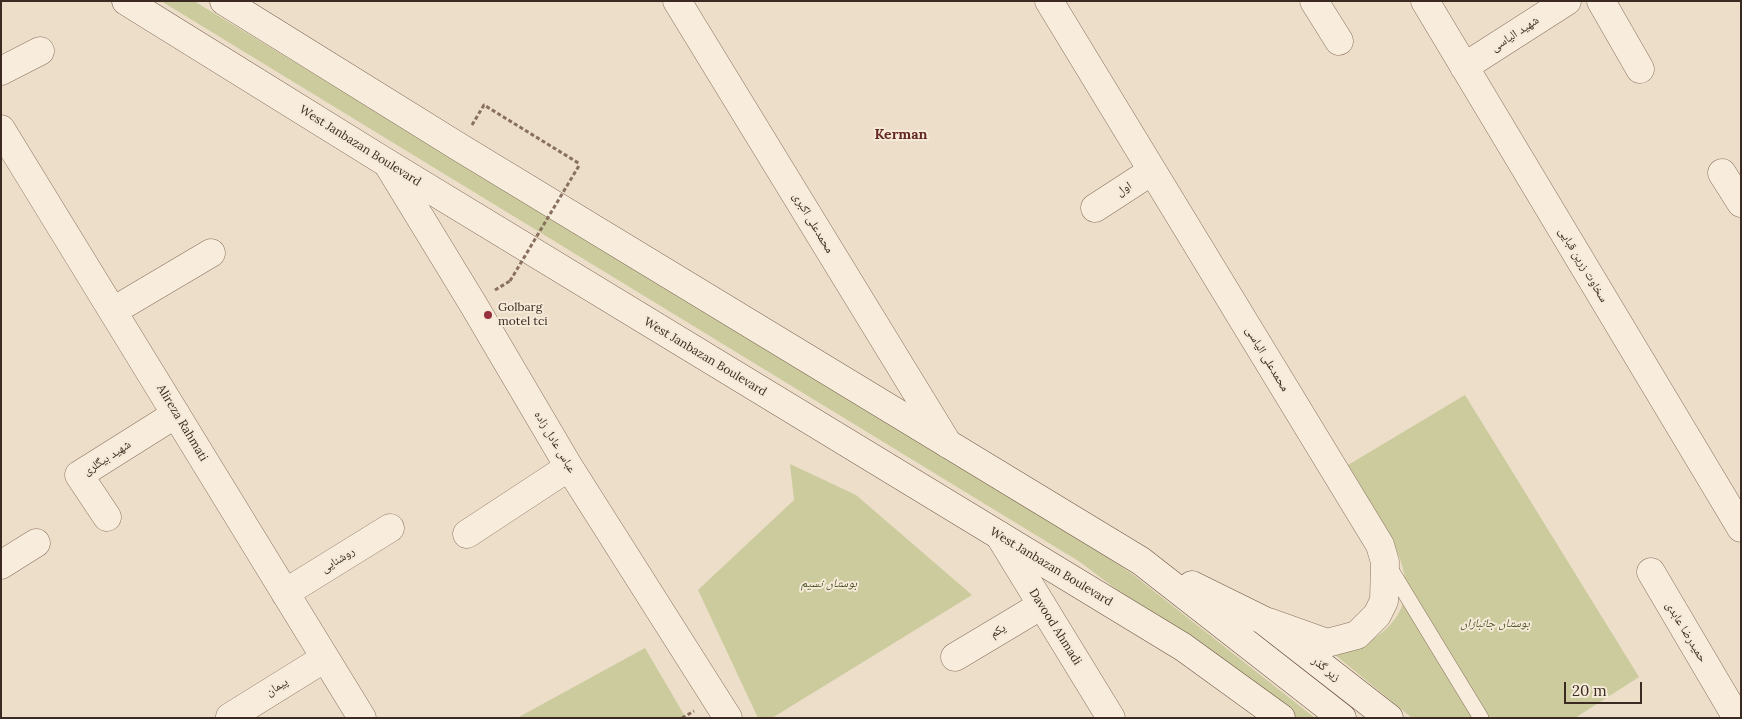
<!DOCTYPE html>
<meta charset="utf-8">
<style>
body{margin:0}
#map{position:relative;width:1742px;height:719px;overflow:hidden;background:#eddec9;font-family:Lora,serif}
canvas{display:block}
.frame{position:absolute;inset:0;border:2px solid #3a2a21;pointer-events:none}
.scale{position:absolute;left:1564px;top:682px;width:78px;height:22px;box-sizing:border-box;border:2px solid #3a2a21;border-top:0;padding-left:6px;font-size:15px;line-height:18px;white-space:nowrap;color:#3a2a21;-webkit-text-stroke:4px #f5e9d8;paint-order:stroke}
</style>
<div id="map">
<canvas width="1742" height="719"></canvas>
<div class="frame"></div>
<div class="scale">20 m</div>
</div>
<script>
const ctx = document.querySelector('canvas').getContext('2d');
ctx.lineJoin = 'round';
function fillPath(path, color) { ctx.fillStyle = color; ctx.fill(path, 'evenodd'); }
function strokePath(path, color, width, dash) { ctx.strokeStyle = color; ctx.lineWidth = width; ctx.lineCap = dash ? 'butt' : 'round'; ctx.setLineDash(dash || []); ctx.stroke(path); }
function label(font, color, halo, rows, align = 'center') {
  ctx.font = font + ' Lora,"Noto Naskh Arabic",serif'; ctx.lineWidth = 4; ctx.setLineDash([]); ctx.textBaseline = 'middle'; ctx.strokeStyle = halo; ctx.fillStyle = color; for (const [text, x, y, turn = 0] of rows) {
    ctx.save(); ctx.translate(x, y); ctx.rotate((+turn || 0) * Math.PI / 180); ctx.textAlign = isNaN(turn) ? turn : align; if (halo) ctx.strokeText(text, 0, 0); ctx.fillText(text, 0, 0); ctx.restore();
  }
}
fillPath(new Path2D(`
 M161 1H194L1089 545 1131 573 1315 718H1287L1080 562Z
 M1465 395 1639 677 1575 718H1412L1334 654C1354 650 1370 643 1385 630 1424 595 1399 551 1378 515 1368 498 1358 482 1348 465Z
 M790 464 856 495 972 595 772 718H758L698 590 794 500Z
 M645 648 686 718H517Z`), '#cbcb9d');
const lane = new Path2D(`
 M1388 565 1481 718`);
const street = new Path2D(`
 M677 1 948 444
 M1049 1 1380 545 1385 562 1384 601 1377 615 1357 635 1327 643 1268 622
 M1314 1 1339 41
 M1425 1 1741 528
 M1601 1 1640 69
 M1464 67 1567 1
 M1 71 40 51
 M1 129 362 718
 M387 163 473 304 569 467 728 718
 M1722 173 1741 203
 M1095 208 1152 171
 M113 311 211 253
 M107 517 79 475 176 414
 M467 534 569 467
 M999 535 1111 718
 M1 565 36 543
 M1651 572 1737 718
 M285 593 390 528
 M955 657 1042 605
 M230 717 325 658`);
const secondary = new Path2D(`
 M126 1 387 163 1183 647 1281 718
 M224 1 459 147 1141 561 1342 718
 M1192 585 1263 620 1389 718`);
strokePath(lane, '#89705e', 16);
strokePath(street, '#89705e', 29);
strokePath(secondary, '#6b5141', 29);
strokePath(new Path2D(`
 M472 125 484 105 580 164
 M495 290 510 281
 M682 718 694 711`), '#89705e', 3, [4, 2.5]);
strokePath(lane, '#f8ecdc', 15);
strokePath(street, '#f8ecdc', 28);
strokePath(secondary, '#f8ecdc', 28);
strokePath(new Path2D(`
 M510 281 580 164`), '#89705e', 3, [4, 2.5]);
for (const [x, y, r, color] of [
 [488,315,5,"#96303d"]
]) { const dot = new Path2D(); dot.arc(x, y, r, 0, 2 * Math.PI); ctx.fillStyle = color; ctx.fill(dot); strokePath(dot, '#f5e9d8', 2); }
label('12px', '#3a2a21', '#f5e9d8', [
 ["شهید الیاسی",1515,34,-33],
 ["West Janbazan Boulevard",360,146,32],
 ["اول",1124,189,-33],
 ["محمدعلی اکبری",813,223,59],
 ["سخاوت زرین قبایی",1583,265,59],
 ["West Janbazan Boulevard",705,357,31],
 ["محمدعلی الیاسی",1267,359,59],
 ["Alireza Rahmati",182,423,59],
 ["عباس عادل زاده",555,442,59],
 ["شهید بیگلری",107,458,-33],
 ["روشنایی",338,560,-32],
 ["West Janbazan Boulevard",1051,567,31],
 ["Davood Ahmadi",1055,627,58],
 ["یکم",998,631,-31],
 ["حمیدرضا عابدی",1686,632,59],
 ["زیر گذر",1326,669,38],
 ["پیمان",277,687,-32]
]);
label('12px', '#3a2a21', '#f5e9d8', [
 ["Golbarg",498,308],
 ["motel tci",498,322]
], 'left');
label('italic 12px', '#4f5628', '#f5e9d8', [
 ["بوستان نسیم",829,584],
 ["بوستان جانبازان",1495,624]
]);
label('bold 14px', '#652822', '#f5e9d8', [
 ["Kerman",901,135]
]);
</script>
